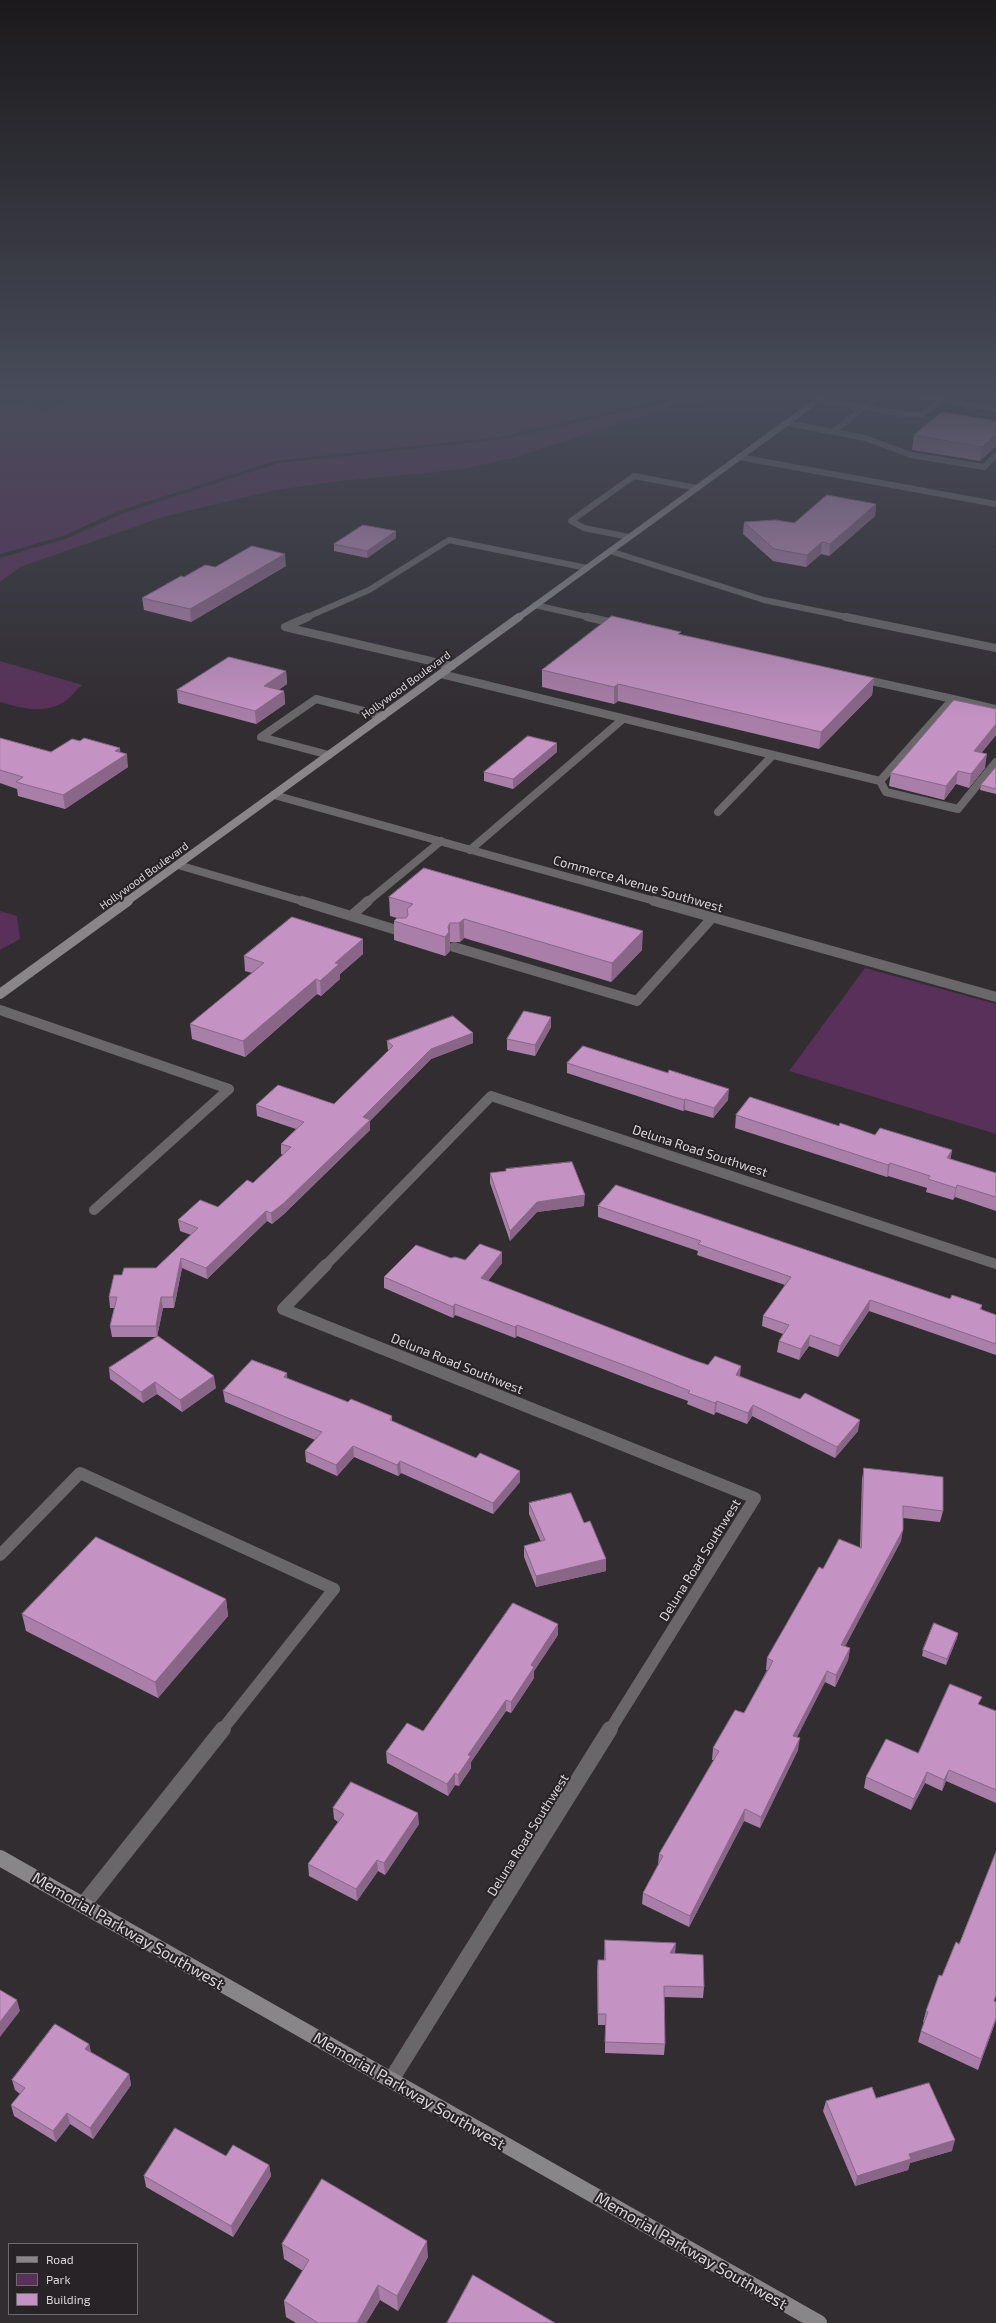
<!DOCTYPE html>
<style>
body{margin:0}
#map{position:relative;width:996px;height:2323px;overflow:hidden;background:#312d31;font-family:"Exo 2",sans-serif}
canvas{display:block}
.legend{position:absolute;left:8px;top:2243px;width:130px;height:72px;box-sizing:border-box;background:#272327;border:1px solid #6e6b6e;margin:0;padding:5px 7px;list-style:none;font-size:12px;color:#d9d7d9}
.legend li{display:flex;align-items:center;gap:8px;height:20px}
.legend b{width:20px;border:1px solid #6e6b6e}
</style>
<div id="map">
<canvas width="996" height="2323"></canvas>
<ul class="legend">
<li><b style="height:5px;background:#898689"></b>Road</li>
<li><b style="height:11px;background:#593059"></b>Park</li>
<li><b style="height:11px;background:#c492c3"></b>Building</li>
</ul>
</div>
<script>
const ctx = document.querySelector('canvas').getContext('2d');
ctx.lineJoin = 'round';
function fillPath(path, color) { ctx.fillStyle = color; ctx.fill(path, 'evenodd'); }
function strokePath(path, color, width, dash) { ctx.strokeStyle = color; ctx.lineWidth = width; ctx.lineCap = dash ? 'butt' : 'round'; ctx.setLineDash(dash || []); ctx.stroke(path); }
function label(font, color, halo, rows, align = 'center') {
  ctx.font = font + ' "Exo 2",sans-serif'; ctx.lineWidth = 4; ctx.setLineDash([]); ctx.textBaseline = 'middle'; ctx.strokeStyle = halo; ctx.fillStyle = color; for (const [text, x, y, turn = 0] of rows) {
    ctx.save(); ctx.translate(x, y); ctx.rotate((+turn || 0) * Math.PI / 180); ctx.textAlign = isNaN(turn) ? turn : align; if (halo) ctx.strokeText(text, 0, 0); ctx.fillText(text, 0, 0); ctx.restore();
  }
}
fillPath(new Path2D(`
 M80 395H682L501 437 275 461 118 511 63 536 0 554V403L48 410Z
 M694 395H763L725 397 687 402 512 458 458 470 340 481 276 490 200 508 163 517 20 567 0 582V558L68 538 124 513 279 463 505 439Z
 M0 661 82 685C75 691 67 702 58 705 39 714 19 707 0 702Z
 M0 911 17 916 20 939 0 950Z
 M865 968 996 1004V1134L789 1071Z`), '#593059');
strokePath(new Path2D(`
 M909 395 996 409
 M993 395H996
 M818 400 910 415 923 414 941 400
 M787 423 865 438 911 455 984 467 996 455
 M833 432 879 395
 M739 457 996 504
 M629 537 584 528 571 521 634 476 697 488
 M610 551 764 600 851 618
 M535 605 592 618
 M305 618 369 590 449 540 587 568`), '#696769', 6);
strokePath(new Path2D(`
 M308 617 285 627 452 666
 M587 617 618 624
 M846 617 996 648
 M441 674 880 781 953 699 862 679
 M953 699 996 709
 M329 755 261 737 316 699 383 716
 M880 781 886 792 958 809 996 762
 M718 812 773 755
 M470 850 623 719
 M178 865 305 902
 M367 902 441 841`), '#696769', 8);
strokePath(new Path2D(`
 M302 901 351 916 368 901
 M351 916 403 932
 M454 947 637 1001 712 918
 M0 1010 229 1089 94 1210`), '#696769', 10);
strokePath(new Path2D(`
 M0 1555 80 1473 334 1589 222 1730`), '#696769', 12);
strokePath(new Path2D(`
 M83 1905 223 1729`), '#696769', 16);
strokePath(new Path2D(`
 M274 795 658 902`), '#696769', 8);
strokePath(new Path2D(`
 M654 901 996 997
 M325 1266 491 1096 996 1264`), '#696769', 10);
strokePath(new Path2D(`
 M326 1265 283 1309 755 1498 610 1730`), '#696769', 12);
strokePath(new Path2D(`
 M391 2080 610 1729`), '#696769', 16);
strokePath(new Path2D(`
 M518 618 825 395`), '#898689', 6);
strokePath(new Path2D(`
 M126 902 519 617`), '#898689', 8);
strokePath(new Path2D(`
 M0 994 128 901`), '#898689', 10);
strokePath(new Path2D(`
 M0 1858 819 2323`), '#898689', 16);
fillPath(new Path2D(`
 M996 421V446L980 461 912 450 914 435Z
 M876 504 875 516 829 556 821 554 806 567 773 561 743 534 744 522 794 523Z
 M396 538 367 558 334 551V544Z
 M286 566 191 622 144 610 142 598 184 577 215 567Z
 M681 635 874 678 872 695 819 749 618 701 614 704 542 687V670Z
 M286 671 287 684 278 690 284 691 285 704 256 724 178 703 177 690Z
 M996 709V735L981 753 985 768 969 788 956 784 944 800 889 786 891 772Z
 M0 738 51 752H120L128 767 65 809 18 796 17 789 0 783Z
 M557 752 513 789 484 781V772Z
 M996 767V794L980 790 981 785Z
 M389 897 642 950 611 982 464 938 460 942H450L449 943 450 951 445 956 394 940V921L397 918 390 916Z
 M363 954 340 974V979L321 996 317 994 245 1057 192 1039 190 1024 252 973 245 971 244 956Z
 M551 1017V1027L535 1056 507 1050V1039Z
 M387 1041 473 1043 431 1059 370 1121V1130L284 1214 272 1224 267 1221 207 1279 182 1268 174 1308H163L157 1337 216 1388 182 1412 157 1394 143 1403 110 1379 109 1368 157 1337H112L110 1326 115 1308H110L109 1297 122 1275 156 1268 191 1235 180 1231 178 1220 218 1207 253 1183 283 1155 281 1154V1144L296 1129 257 1116 256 1105 334 1104 388 1051Z
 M567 1063 668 1073 728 1100 713 1118 685 1110 683 1111 567 1073Z
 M736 1115 839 1126 875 1135 952 1150 950 1159 996 1173V1211L955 1197 953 1200 926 1192 927 1188 888 1176 887 1177 735 1128Z
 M506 1169 584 1206 537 1212 510 1241 490 1183V1173L506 1171Z
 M598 1206 950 1299 982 1305 981 1310 996 1315V1355L869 1311 838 1357 809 1346 799 1360 777 1352 779 1341 783 1334 762 1326 763 1316 785 1285 697 1255 698 1251 598 1217Z
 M502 1252V1263L488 1281 693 1360 740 1376 858 1431 835 1458 752 1416 747 1424 716 1412 714 1415 687 1404 688 1401 647 1386 517 1336 515 1338 455 1315 453 1318 384 1288V1277L451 1258 465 1260Z
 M287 1378 348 1402 392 1416V1421L520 1482 493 1514 401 1473 398 1476 354 1457 337 1476 306 1462 305 1451 315 1440 225 1402 223 1391Z
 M864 1468 943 1511 940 1522 903 1518 901 1541 845 1646 850 1648 848 1660 835 1687 825 1682 797 1737 798 1750 760 1828 744 1821 689 1927 642 1904 643 1893 658 1865 659 1854 714 1760H712L713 1748 744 1713 767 1670H766L767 1658 823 1569 860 1547 862 1479Z
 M529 1503 584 1523 606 1559V1571L536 1587 524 1557V1546L541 1542 529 1514Z
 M226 1599 228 1616 158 1698 26 1631 22 1614Z
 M958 1633 957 1638 946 1665 922 1656 923 1650Z
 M558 1635 534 1671V1678L511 1713 506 1711 471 1762V1768L459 1786 455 1785 448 1796 387 1763 386 1752 423 1731Z
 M980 1705 996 1711V1803L946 1781 942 1791 925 1783 911 1810 864 1788 866 1777 918 1753Z
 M333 1808 419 1824 385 1875 378 1871 357 1901 309 1876 308 1864 338 1822 334 1819Z
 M605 1940 675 1953 704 1987 703 1998 664 1997 665 2044 664 2055 605 2053V2025H598L597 1971 598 1960H604Z
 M959 1944 994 2001 996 2020 978 2070 918 2042 921 2031 924 2022H923L926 2011 942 1976Z
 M89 2044 91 2052 129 2074 131 2085 93 2139 70 2124 56 2142 14 2116 11 2105 20 2094 15 2090 12 2080Z
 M876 2098 952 2151 910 2163 908 2170 855 2186 823 2111 826 2101Z
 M226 2156 269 2165 271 2176 233 2237 146 2187 144 2176Z
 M282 2244 428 2257 398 2311 380 2300 366 2323H296L286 2317 284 2301 303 2271 284 2259Z`), '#a97ea8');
fillPath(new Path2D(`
 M996 434V446L980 461 982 447Z
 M876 504 875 516 829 556 830 544Z
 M396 531V538L367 558V551Z
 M822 542 821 554 806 567 807 555Z
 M285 554 286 566 191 622 190 609Z
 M286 671 287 684 265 699 264 686Z
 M874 678 872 695 819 749 821 732Z
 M618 684V701L614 704V687Z
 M284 691 285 704 256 724 255 711Z
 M996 724V735L972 765 974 751Z
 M557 743V752L513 789V779Z
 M120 748 121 758 127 754 128 767 65 809 63 795 115 751Z
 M987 754 985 768 969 788 971 774Z
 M958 771 956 784 944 800 946 786Z
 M464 919V938L460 942 459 923Z
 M450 923V951L445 956V937L448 927Z
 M643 931 642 950 611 982 612 963Z
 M363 939V954L340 974V979L321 996 320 981 335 963Z
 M316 979 317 994 245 1057 243 1041Z
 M551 1017V1027L535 1056V1045Z
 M473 1033V1043L431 1059 370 1121V1130L284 1214 272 1224 271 1213 363 1117 431 1049Z
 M729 1089 728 1100 713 1118 714 1108Z
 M685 1099V1110L683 1111 684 1100Z
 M952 1150 950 1163 947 1158Z
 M890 1163 888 1176 887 1177 888 1165Z
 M957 1185 955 1197 953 1200 956 1188Z
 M585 1195 584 1206 537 1212 510 1241V1231L537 1202Z
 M266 1211 267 1221 207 1279 206 1268Z
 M502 1252V1263L481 1289V1278Z
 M181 1258 182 1268 174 1308 173 1297Z
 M161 1297 163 1308 157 1337 156 1326Z
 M870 1300 869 1311 838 1357 840 1346Z
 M455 1304V1315L453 1318V1307Z
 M517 1325V1336L515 1338V1327Z
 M810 1335 809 1346 799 1360 801 1349Z
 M741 1366 740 1377 736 1375Z
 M287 1373 288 1385 284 1377Z
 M214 1376 216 1388 182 1412 180 1400Z
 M155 1382 157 1394 143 1403 141 1392Z
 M717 1401 716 1412 714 1415 715 1403Z
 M753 1405 752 1416 747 1424 748 1413Z
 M860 1420 858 1431 835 1458 837 1447Z
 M353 1446 354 1457 337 1476 336 1465Z
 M400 1461 401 1473 398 1476 397 1465Z
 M520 1471V1482L493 1514V1503Z
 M903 1530 901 1541 840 1656 841 1645Z
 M606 1559V1571L536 1587V1576Z
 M226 1599 228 1616 158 1698 155 1682Z
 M558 1624V1635L534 1671V1678L511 1713V1702L531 1665Z
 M958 1633 957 1638 946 1665 947 1659Z
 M850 1648 848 1660 835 1687 836 1675Z
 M827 1671 825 1682 792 1747 793 1736Z
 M506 1700V1711L471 1762V1768L459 1786 458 1775 468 1755Z
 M800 1738 798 1750 760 1828 761 1817Z
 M949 1770 946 1781 942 1791 944 1780Z
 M927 1772 925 1783 911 1810 914 1799Z
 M455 1773V1785L448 1796 447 1784Z
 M745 1809 744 1821 689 1927 690 1916Z
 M418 1813 419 1824 385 1875 384 1863Z
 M377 1860 378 1871 357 1901 356 1889Z
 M676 1943 675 1954 670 1953Z
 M17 2000 20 2011 0 2037V2022Z
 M996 2018V2020L978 2070 981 2059Z
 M89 2044 91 2055 85 2049Z
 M129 2074 131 2085 93 2139 90 2128Z
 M67 2113 70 2124 56 2142 53 2131Z
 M955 2140 952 2151 910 2163 908 2170 855 2186 857 2176 909 2154Z
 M269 2165 271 2176 233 2237 231 2226Z
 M427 2241 428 2257 398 2311 397 2296Z
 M378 2285 380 2300 366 2323H357Z`), '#896688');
const building = new Path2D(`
 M942 412 996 421V434L982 447 914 435Z
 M827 495 876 504 830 544 822 542 807 555 774 549 744 522 776 520 794 523Z
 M363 525 396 531 367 551 334 544Z
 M252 546 285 554 190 609 142 598 181 576 184 577 205 565 215 567Z
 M612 616 681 632 678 634 874 678 821 732 618 684 614 687 542 670Z
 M229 657 286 671 264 686 284 691 255 711 177 690Z
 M954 700 996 709V724L974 751 987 754 971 774 958 771 946 786 891 773Z
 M528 736 557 743 513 779 484 772Z
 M0 738 51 752 72 739 80 741 84 738 120 748 115 751 127 754 63 795 16 782 23 777 0 770Z
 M996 767V789L981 785Z
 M424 868 643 931 612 963 464 919 459 923H450L448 927 449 932 445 937 394 921 397 918H406L408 915 407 909 413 904 389 897Z
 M292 917 363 939 335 963 339 964 320 981 316 979 243 1041 190 1024 264 963 244 956Z
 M524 1011 551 1017 535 1045 507 1039Z
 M453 1016 473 1033 431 1049 363 1117 370 1120 284 1203 271 1213 266 1211 206 1268 181 1258 173 1297H161L156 1326H110L117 1297H109L114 1275H122L124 1268H156L198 1228 178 1220 200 1200 218 1207 247 1180 253 1183 291 1147 281 1144 304 1122 256 1105 278 1085 334 1104 393 1046 387 1041Z
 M583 1046 668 1073 669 1070 729 1089 714 1108 685 1099 684 1100 567 1063Z
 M750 1097 839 1126 840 1123 875 1135 880 1128 952 1150 947 1158 996 1173V1197L957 1185 956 1188 928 1179 930 1176 890 1163 888 1165 736 1115Z
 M572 1162 585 1195 537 1202 510 1231 490 1173 506 1171V1169Z
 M616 1185 950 1299 952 1295 982 1305 980 1309 996 1315V1344L870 1300 840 1346 810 1335 801 1349 779 1341 789 1325 763 1316 791 1277 698 1244 701 1241 598 1206Z
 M480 1244 502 1252 481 1278 693 1360 708 1365 715 1356 741 1366 736 1375 800 1399 805 1393 860 1420 837 1447 753 1405 748 1413 717 1401 715 1403 688 1393 690 1391 648 1374 517 1325 515 1327 455 1304 453 1307 384 1277 416 1245 451 1258 455 1257 465 1260Z
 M158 1336 214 1376 180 1400 155 1382 141 1392 109 1368Z
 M252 1360 287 1373 284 1377 348 1402 351 1399 392 1416 390 1420 476 1458 480 1453 520 1471 493 1503 400 1461 397 1465 353 1446 336 1465 305 1451 322 1432 223 1391Z
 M864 1468 943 1477V1511L903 1506V1530L841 1645 850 1648 836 1675 827 1671 793 1736 800 1738 761 1817 745 1809 690 1916 643 1893 663 1856 659 1854 719 1751 713 1748 735 1710 744 1713 773 1661 767 1658 819 1567 823 1569 839 1539 861 1548Z
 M571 1493 584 1523 590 1521 606 1559 536 1576 524 1546 545 1540 529 1503Z
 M96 1537 226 1599 155 1682 22 1614Z
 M513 1603 558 1624 531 1665 534 1667 511 1702 506 1700 468 1755 471 1756 458 1775 455 1773 447 1784 386 1752 407 1723 423 1731Z
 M934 1623 958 1633 947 1659 923 1650Z
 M950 1684 982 1697 978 1704 996 1711V1790L949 1770 944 1780 927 1772 914 1799 866 1777 886 1739 918 1753Z
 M351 1782 418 1813 384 1863 377 1860 356 1889 308 1864 344 1814 333 1808Z
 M996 1852V1995L994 2001 996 2002V2018L981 2059 921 2031 928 2012 926 2011 939 1975 942 1976 956 1942 959 1944Z
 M605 1940 676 1943 670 1953 703 1955 704 1987 664 1986 665 2044 605 2042 606 2014H598V1960H605Z
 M0 1990 17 2000 0 2022Z
 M55 2024 89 2044 85 2049 129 2074 90 2128 67 2113 53 2131 11 2105 25 2088 12 2080Z
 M929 2083 955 2140 909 2154 911 2159 857 2176 826 2101 872 2087 876 2098Z
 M175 2128 226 2156 233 2145 269 2165 231 2226 144 2176Z
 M322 2179 427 2241 397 2296 378 2285 357 2323H318L284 2301 309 2260 282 2244Z
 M473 2275 555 2323H447Z`);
fillPath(building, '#c492c3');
strokePath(building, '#896688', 1);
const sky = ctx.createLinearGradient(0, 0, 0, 720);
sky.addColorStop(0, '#1b191b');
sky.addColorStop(0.55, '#484c5a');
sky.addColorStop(1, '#484c5a00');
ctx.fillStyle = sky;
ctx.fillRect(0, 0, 996, 720);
label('11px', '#d9d7d9', '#272327', [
 ["Hollywood Boulevard",406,685,-36],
 ["Hollywood Boulevard",144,876,-36]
]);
label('13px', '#d9d7d9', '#272327', [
 ["Commerce Avenue Southwest",638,884,16],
 ["Deluna Road Southwest",700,1151,18],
 ["Deluna Road Southwest",457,1364,22],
 ["Deluna Road Southwest",700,1560,-58],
 ["Deluna Road Southwest",528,1835,-58]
]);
label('16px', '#d9d7d9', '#272327', [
 ["Memorial Parkway Southwest",128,1931,30],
 ["Memorial Parkway Southwest",409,2091,30],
 ["Memorial Parkway Southwest",691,2251,30]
]);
</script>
